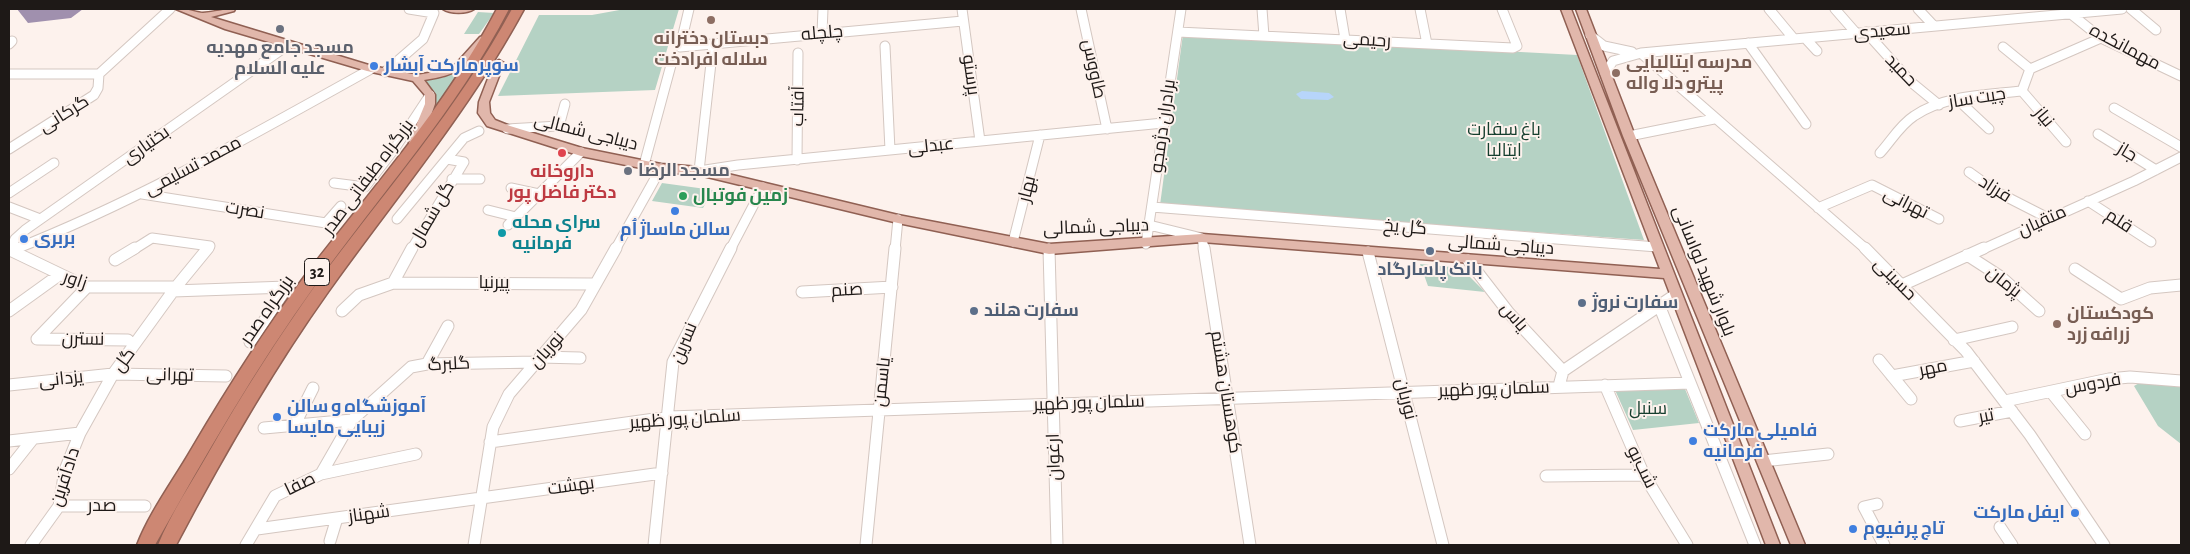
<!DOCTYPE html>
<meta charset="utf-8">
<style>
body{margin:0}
#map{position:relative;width:2190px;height:554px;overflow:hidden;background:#fdf2ed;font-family:"Alegreya Sans",sans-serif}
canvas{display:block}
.frame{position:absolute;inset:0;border:10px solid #1e1917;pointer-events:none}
</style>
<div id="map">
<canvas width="2190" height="554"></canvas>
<div class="frame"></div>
</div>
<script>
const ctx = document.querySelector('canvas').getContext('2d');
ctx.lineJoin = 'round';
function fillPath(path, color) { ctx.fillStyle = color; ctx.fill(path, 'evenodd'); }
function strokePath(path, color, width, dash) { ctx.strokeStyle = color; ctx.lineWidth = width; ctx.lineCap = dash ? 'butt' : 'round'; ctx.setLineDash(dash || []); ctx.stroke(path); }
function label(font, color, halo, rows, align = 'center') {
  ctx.font = font + ' "Alegreya Sans",Cairo,sans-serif'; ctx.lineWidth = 4; ctx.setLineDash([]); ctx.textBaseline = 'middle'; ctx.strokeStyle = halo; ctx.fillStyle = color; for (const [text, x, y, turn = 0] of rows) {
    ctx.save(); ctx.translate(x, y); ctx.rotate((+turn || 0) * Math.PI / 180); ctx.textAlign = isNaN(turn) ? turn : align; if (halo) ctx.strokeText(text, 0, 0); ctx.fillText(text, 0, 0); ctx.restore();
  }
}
fillPath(new Path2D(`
 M625 9H679L655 90 498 96 539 15H592Z
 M478 12 494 13 479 34H464Z
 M1183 34 1577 55 1644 240 1160 205Z
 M462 69 436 108C435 94 434 89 422 79L442 78Z
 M662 183 713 190 703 208 652 201Z
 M1420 264 1461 268 1485 292 1428 286Z
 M2141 382 2181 387V444L2158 426 2134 386Z
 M1685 389 1699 423 1633 430 1615 390Z`), '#b5d2c4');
fillPath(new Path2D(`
 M1302 91 1329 93 1334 97 1328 100 1301 99 1296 94Z`), '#b7d5fa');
const minorFar1 = new Path2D(`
 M689 9 680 47 963 21
 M962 9 980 141
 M1081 9 1107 129
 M1262 9 1264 36
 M1340 9 1345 39
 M1420 9 1427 44
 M1769 9 1794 39
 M1835 9 1856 33
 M1918 9 1934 26
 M2131 9 2156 30
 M2071 14 2101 38 2181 76
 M1178 32 1513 48 1517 46 1502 9
 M1866 32 1911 82 1939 105
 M822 33 823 9
 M1590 35 1604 46 1632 52
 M1805 38 1817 51
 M1748 43 1806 124
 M9 44 12 41
 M713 45 699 171 738 165 1163 123
 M885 46 890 150
 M2003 47 2030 69
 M1641 53 1867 250
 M385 72 423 39 434 13 409 9
 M1605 73 1613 61 1641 53 2122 9
 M9 74H99
 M2022 91 2066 142
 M1958 100 1989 129
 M2114 108 2181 147
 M507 129 559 126 565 104
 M2098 134 2156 170
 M1629 136 1714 119
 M9 149 94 95 98 88 99 74 170 9
 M1880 153C1891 141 1900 125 1914 116 1945 95 1986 95 2022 91L2030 69 2101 38
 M797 160 798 53
 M644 165 671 65
 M1969 172 1997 192 2048 218
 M452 179H480
 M334 183 365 187 395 148 430 95
 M511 188 539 194
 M9 193 54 163
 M142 194 326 223 341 206
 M2088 201 2151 242
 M9 207 40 219
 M1152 207 1657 247
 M1818 208 1872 185 1939 219
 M488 210 516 217
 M397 219 464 138 479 131
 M508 225 581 152
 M1149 225 1202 238 1204 250
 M1013 242 1040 135
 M1146 244 1181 9
 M10 250 15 239 25 230 288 45
 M13 250C138 201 254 134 371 69
 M133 250 152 238 210 246
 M207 250 210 246
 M411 250 464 162 447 159
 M615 250 661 168
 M730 250 763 187
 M895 250 898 219
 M1981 250 2134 181 2181 157`);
const minor = new Path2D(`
 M1204 248 1250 545
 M1865 248 1966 351 2030 435 2104 545
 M1049 249 1057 545
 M10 250 87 287H176
 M9 251 16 248
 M1368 252 1443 545
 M1967 255 2001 277 2039 311
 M115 260 135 248
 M1468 260 1509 313 1563 371
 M2075 269 2121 299 2150 288 2181 285
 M393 283 412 248
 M1902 285 1984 248
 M173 291 287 287
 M802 292 892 287
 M1659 305 1755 545
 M9 311 59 275
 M342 311 359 295 393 283 594 284
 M37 339 128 340
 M37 339 87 287
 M1954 340 2012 327
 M250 342 287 287
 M540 357 580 358
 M1879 360 1911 399
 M427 364 448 326
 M1892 376 1974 361
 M9 385 113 374 226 376
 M1605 385 1644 475 1687 545
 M1559 386 1563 371 1675 295
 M2051 392 2085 434
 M2005 401 2109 379 2130 377 2181 381
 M1960 421 2012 411
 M294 426 313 388
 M264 428 352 420
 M9 441 80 433
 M490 442 669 417 1690 383
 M1763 461 1828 454
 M9 469 32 440
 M321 474 352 420 411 367 427 364 536 362
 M1546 476 1644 475
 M1877 504 1864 507 1884 545
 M59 506H145
 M2000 527 2012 545
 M257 529 662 473
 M330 541 337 518
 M31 545 59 506 65 470 80 433 113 374 176 287 208 248
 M246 545 275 496 321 474 416 454
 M474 545 493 427 509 394 581 310 616 248
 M654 545 673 362 731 248
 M866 545 895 248`);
const major = new Path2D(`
 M176 9C186 8 196 13 203 13 214 12 224 9 235 9L234 11 211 17 372 66 417 75 440 71 454 66 480 37 484 36 489 39C469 67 458 75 424 80L435 95V104L421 143 415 147 409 143 425 104V95L413 81 367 71 225 29Z
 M443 9H474C467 14 450 14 443 9Z
 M1561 9H1571L1780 545H1766L1664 278 1202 242 1049 254 898 223 699 175 661 172 581 156 487 126 478 113 479 102 494 63 499 60 504 63 489 102 490 113 495 120 510 126 582 148 661 164 699 167 898 215 1049 244 1202 234 1660 269Z
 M1576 9H1586L1635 136 1805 545H1791L1623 136Z`);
const highway = new Path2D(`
 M497 9H509C455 113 383 190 316 284 256 367 205 456 155 545H137C150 512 173 481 191 450 227 389 265 329 307 273 374 186 446 106 497 9Z
 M512 9H524C469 111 395 198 328 292 271 372 222 458 176 545H158C171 513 192 482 209 452 242 394 278 338 317 283 384 192 458 109 512 9Z`);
strokePath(minorFar1, '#d4c7c1', 11);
strokePath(minor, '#d4c7c1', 13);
strokePath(major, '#906053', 3);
strokePath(highway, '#906053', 3);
strokePath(minorFar1, '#fff', 9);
strokePath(minor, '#fff', 11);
fillPath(major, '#e1b7ab');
fillPath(highway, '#cd8773');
fillPath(new Path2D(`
 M17 9H83L71 18 28 23Z`), '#a090ae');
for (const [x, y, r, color] of [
 [711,20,5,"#8d6e63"],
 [280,29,5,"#6b7280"],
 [374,66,5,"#3f7fe0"],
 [1616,73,5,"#8d6e63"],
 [562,153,5,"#e0444e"],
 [628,171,5,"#6b7280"],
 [683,196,5,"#2e9e5b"],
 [675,211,5,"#3f7fe0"],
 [502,233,5,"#0f9aa8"],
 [24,239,5,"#3f7fe0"],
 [1430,251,5,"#5c6f8a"],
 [1582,303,5,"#5c6f8a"],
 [974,311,5,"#5c6f8a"],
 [2057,324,5,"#8d6e63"],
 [277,417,5,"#3f7fe0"],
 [1693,441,5,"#3f7fe0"],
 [2075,513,5,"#3f7fe0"],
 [1853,529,5,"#3f7fe0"]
]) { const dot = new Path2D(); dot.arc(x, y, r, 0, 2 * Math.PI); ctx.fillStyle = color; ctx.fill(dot); strokePath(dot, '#fdf2ed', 2); }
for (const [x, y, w] of [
 [317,272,25]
]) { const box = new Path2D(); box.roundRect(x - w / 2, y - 13.5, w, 27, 4); ctx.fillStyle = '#fdf2ed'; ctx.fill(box); strokePath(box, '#1e1917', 1); }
label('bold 16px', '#1e1917', null, [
 ["32",317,272]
]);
label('18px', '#1e1917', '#fdf2ed', [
 ["سعیدی",1882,31,-5],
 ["چلچله",822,33,-5],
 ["رحیمی",1367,40,3],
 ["مهمانکده",2125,47,28],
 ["طاووس",1094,69,78],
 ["حمید",1901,70,46],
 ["پرستو",971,75,82],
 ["چیت ساز",1977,98,-9],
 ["آفتاب",798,106,-89],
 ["گرکانی",64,114,-32],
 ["نیاز",2044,117,50],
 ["برادران دژمجو",1163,126,-82],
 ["دیباجی شمالی",586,132,14],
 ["بختیاری",146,145,-35],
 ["عبدلی",931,146,-6],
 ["جاز",2127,152,31],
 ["محمد تسلیمی",193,166,-28],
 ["بزرگراه طبقاتی صدر",368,177,-53],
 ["بهار",1027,189,-76],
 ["فرزاد",1995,189,32],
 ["تهرانی",1906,203,27],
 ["نصرت",245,210,9],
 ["گل شمال",432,214,-60],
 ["متقیان",2042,221,-24],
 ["قلم",2119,221,33],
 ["دیباجی شمالی",1096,227,-2],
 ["گل یخ",1405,227,5],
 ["دیباجی شمالی",1501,245,4],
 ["بلوار شهید لواسانی",1704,271,68],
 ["حسینی",1895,279,45],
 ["زاور",75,280,19],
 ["پژمان",2004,282,38],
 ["پیرنیا",494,283],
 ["صنم",847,290,-3],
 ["بزرگراه صدر",267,310,-55],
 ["یاس",1514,317,49],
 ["نسترن",83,339,1],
 ["نسرین",684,343,-68],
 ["نوریان",547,350,-48],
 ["گل",124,360,-54],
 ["گلبرگ",449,364,-3],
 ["مهر",1933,368,-11],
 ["تهرانی",170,375,1],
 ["یزدانی",61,379,-6],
 ["یاسمن",882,382,-84],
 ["فردوس",2093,384,-10],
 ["سلمان پور ظهیر",1494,389,-2],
 ["کوهستان هشتم",1226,392,81],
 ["نوریان",1406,399,76],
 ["سلمان پور ظهیر",1089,403,-2],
 ["تیر",1986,416,-11],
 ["سلمان پور ظهیر",685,419,-4],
 ["ارغوان",1054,457,-92],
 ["شب‌بو",1642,467,63],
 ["دادآفرین",65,477,-72],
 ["صفا",300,484,-26],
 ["بهشت",571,486,-8],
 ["صدر",102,506],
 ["شهناز",369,514,-8]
]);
label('bold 18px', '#785e54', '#fdf2ed', [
 ["دبستان دخترانه",711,39,"center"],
 ["سلاله افرادخت",711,60,"center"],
 ["مدرسه ایتالیایی",1626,63],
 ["پیترو دلا واله",1626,84],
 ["کودکستان",2067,314],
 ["زرافه زرد",2067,335]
], 'left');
label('bold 18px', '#5b616d', '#fdf2ed', [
 ["مسجد جامع مهدیه",280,48],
 ["علیه السلام",280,69],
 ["مسجد الرضا",638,171,"left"]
]);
label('bold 18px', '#366cbe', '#fdf2ed', [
 ["سوپرمارکت آبشار",384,66],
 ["سالن ماساژ اُم",675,230,"center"],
 ["بربری",34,239],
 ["آموزشگاه و سالن",287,407],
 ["زیبایی مایسا",287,428],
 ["فامیلی مارکت",1703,431],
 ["فرمانیه",1703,452],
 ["ایفل مارکت",2065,513,"right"],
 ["تاچ پرفيوم",1863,529]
], 'left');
label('18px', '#153e2e', '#fdf2ed', [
 ["باغ سفارت",1504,130],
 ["ایتالیا",1504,151],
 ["سنبل",1648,409]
]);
label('bold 18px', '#be3a42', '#fdf2ed', [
 ["داروخانه",562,172],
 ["دکتر فاضل پور",562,193]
]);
label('bold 18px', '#27864d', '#fdf2ed', [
 ["زمین فوتبال",693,196]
], 'left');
label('bold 18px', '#0d838f', '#fdf2ed', [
 ["سرای محله",512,223],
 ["فرمانیه",512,244]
], 'left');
label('bold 18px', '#4e5e75', '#fdf2ed', [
 ["بانک پاسارگاد",1430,270,"center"],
 ["سفارت نروژ",1592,303],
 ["سفارت هلند",984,311]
], 'left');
</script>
